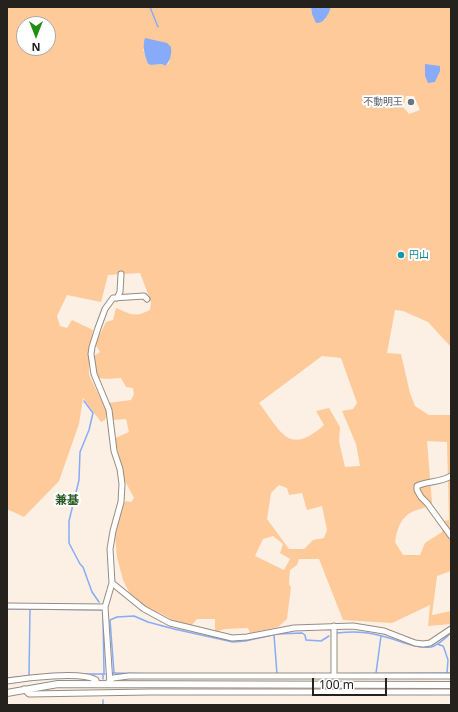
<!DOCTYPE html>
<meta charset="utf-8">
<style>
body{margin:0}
#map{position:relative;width:458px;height:712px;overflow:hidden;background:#fcefe3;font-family:"Noto Sans",sans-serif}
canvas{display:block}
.frame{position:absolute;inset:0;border:8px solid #25211c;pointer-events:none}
.north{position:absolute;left:16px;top:16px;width:40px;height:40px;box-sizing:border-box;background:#fff;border:1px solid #a8a6a4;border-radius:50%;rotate:180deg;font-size:11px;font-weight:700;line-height:16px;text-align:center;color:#25211c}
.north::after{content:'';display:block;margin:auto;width:14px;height:18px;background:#1f8e13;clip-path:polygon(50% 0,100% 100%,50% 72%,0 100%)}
.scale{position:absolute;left:312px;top:678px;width:75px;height:18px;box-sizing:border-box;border:2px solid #25211c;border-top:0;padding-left:5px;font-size:12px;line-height:14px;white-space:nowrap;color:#25211c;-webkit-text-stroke:3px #fff;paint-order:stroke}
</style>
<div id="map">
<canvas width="458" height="712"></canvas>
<div class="frame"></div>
<div class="north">N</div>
<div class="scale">100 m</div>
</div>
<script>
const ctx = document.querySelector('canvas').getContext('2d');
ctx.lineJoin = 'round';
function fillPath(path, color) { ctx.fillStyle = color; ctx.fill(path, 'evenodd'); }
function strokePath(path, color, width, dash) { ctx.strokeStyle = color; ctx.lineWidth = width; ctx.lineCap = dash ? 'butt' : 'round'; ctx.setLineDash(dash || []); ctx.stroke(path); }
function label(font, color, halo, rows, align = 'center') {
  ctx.font = font + ' "Noto Sans","Noto Sans JP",sans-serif'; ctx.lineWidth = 4; ctx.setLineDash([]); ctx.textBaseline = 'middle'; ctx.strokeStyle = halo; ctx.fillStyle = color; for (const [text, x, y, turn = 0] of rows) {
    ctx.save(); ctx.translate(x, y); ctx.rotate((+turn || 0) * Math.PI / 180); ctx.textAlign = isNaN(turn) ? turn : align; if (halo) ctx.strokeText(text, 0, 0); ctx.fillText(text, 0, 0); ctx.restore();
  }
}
fillPath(new Path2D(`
 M7 7H311L312 14 325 20 331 7H451V347L428 322 403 311 395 310 387 353 401 354 410 393 415 406 429 415H451V571L437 576 432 615 451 611V624L428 626 430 605 392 623 343 620 319 559H299L297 565 290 570 289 584 291 587 287 619 278 627 250 633 248 628 225 629 215 632V619H197L191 626 176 622 160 613 151 611 140 603 129 592 123 580 117 557 115 536 123 504 126 501 131 502 134 498 123 477 115 438 129 432 126 419 113 420 108 403 131 400 134 394 133 388 126 387 121 378 106 379 99 378 96 373 94 356 100 352 95 344 106 322 113 320 116 308C131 314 134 318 150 310L151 302 140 273 108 275 101 302 67 295 57 316 60 326 67 328 72 320 93 330 89 353V375L107 412 105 420 101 422 83 398 79 424 59 481 24 517 7 509ZM24 24H48V48H24ZM143 49 171 52 169 63 165 66 162 64 151 65 148 64ZM406 96H414L420 110 409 114 403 107ZM322 356 341 358 357 403 353 409 342 411 356 444 360 466 345 467 339 441 340 427 329 408 316 411 324 425C288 457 281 431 259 403ZM427 441 447 442 449 520 443 521 442 532 425 543 420 555H403L395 542C397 529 401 516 414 511 423 508 423 509 432 503ZM279 485 287 488 289 495 302 493 307 510 322 506 327 530 324 538 313 540 304 549H289L267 519 271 493ZM273 536 283 544 280 553 290 559 284 570 255 556 263 539Z`), '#feca9a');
fillPath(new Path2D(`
 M311 7H331C328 15 325 23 316 23L312 14Z
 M145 38 167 43 171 47C172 54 170 62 165 66L162 64 151 65 148 64C145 56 142 47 145 38Z
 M425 64 440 66V71L435 82 428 83 425 76Z`), '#87abf9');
strokePath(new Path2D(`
 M150 7 158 27
 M84 401 93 413 89 430 80 452 79 480 69 521V543L80 564 83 567 92 592 99 602
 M7 609H30
 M103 615 104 673
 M337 633C357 631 370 632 389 638 403 642 417 649 431 647 439 645 445 638 451 633
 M274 635 277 674
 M437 644 443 646 444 648 448 660 447 673
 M112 673 157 674
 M114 673 110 620 117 617 134 616 148 622 174 629 233 642 245 641 277 634 302 633 305 635 306 640 321 641 329 636
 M376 673 381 636
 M81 674H105
 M103 674V679
 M295 674 451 673
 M29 676 30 609 103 610
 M7 678 19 677
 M103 700V705`), '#87abf9', 1.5);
const minor = new Path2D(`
 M117 298 120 292 121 274
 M451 476C439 483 427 481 417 486V490L421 497 427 503 451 536
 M112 583 144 609 170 623 232 638 247 637 294 628 353 626 384 631 415 643 423 644 430 643 451 629
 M7 606 105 607
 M334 626V676
 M7 681C26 678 81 671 96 680L97 684
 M109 681 113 678 129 676H451
 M110 684 105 607 112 583 110 549 113 531 121 502 122 484 120 469 114 451 109 410 94 374 91 354 92 347 98 328 105 309 113 298 144 296 147 299
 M24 689 29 694 149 692H451`);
const tertiary = new Path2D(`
 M7 693 58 684 451 685`);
strokePath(minor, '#988c82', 7);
strokePath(tertiary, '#988c82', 8);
strokePath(minor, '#fff', 5);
strokePath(tertiary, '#fff', 6);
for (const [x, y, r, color] of [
 [411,102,4,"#6b7280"],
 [401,255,4,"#0f9aa8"]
]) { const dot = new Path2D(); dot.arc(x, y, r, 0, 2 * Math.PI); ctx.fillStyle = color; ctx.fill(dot); strokePath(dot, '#fff', 1.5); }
label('10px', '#5b616d', '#fff', [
 ["不動明王",403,102]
], 'right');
label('10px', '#0d838f', '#fff', [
 ["円山",409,255]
], 'left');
label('bold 12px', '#2a5b25', '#fff', [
 ["兼基",67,501]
]);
</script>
